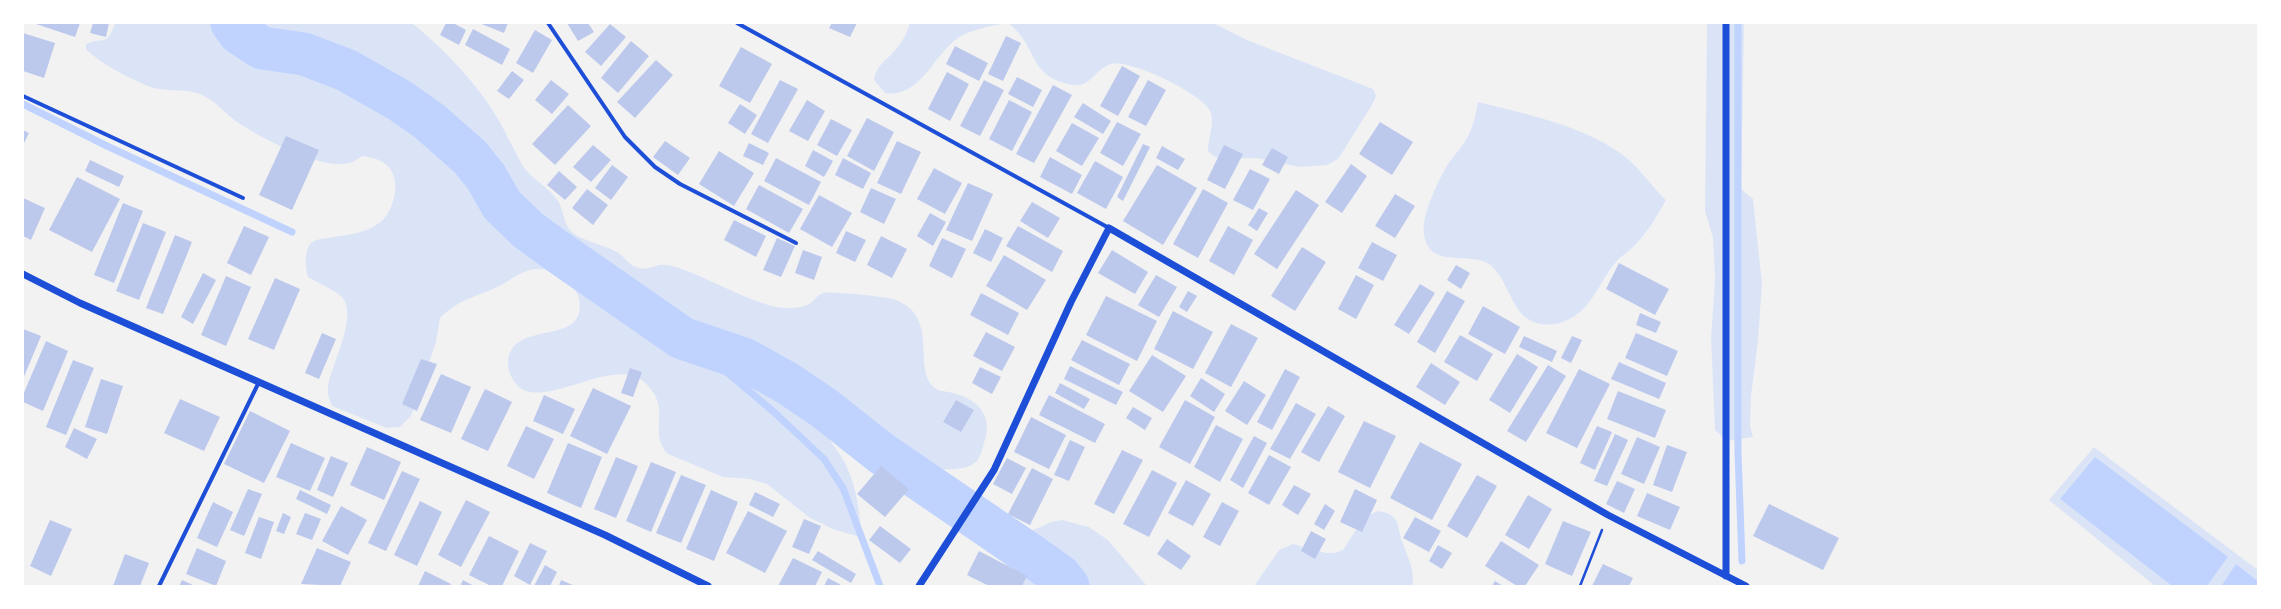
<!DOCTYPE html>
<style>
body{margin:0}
#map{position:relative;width:2281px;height:609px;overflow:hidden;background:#f2f2f2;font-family:Raleway,sans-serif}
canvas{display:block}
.frame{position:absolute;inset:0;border:24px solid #fff;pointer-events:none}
</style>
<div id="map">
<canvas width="2281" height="609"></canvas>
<div class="frame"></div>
</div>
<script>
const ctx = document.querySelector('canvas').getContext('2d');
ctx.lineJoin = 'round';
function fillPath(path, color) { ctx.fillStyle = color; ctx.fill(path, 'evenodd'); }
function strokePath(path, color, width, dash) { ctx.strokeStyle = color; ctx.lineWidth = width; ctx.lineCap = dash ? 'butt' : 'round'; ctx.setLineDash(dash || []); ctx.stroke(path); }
fillPath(new Path2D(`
 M115 23H412C444 49 473 79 495 114 505 130 513 149 523 166 532 180 549 187 558 201 564 210 563 224 572 232 584 242 603 244 617 252 624 256 628 264 636 267 645 271 651 267 659 265 666 264 673 266 679 268 708 277 762 310 790 308 795 308 804 307 809 304 815 301 817 294 824 293 831 291 886 297 893 299 944 316 908 373 938 390 942 392 948 391 953 393 977 399 994 415 984 443 983 448 980 457 977 461 961 477 913 467 897 455 889 449 883 440 875 435 862 427 848 423 833 423L827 431C828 441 842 455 846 465 857 489 860 512 861 537L835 530 810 518 767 484 750 479 723 477 668 454C646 430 675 409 643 381 614 356 545 409 519 387 512 380 508 372 508 363 510 317 588 349 579 299 575 279 549 265 530 270 517 273 507 283 495 288 475 297 456 301 440 318L436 342 411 416 400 427 387 428 332 406C330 400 327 395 328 388 330 365 359 318 342 297 339 293 315 281 308 277 305 268 304 249 312 242 317 239 327 238 333 237 357 234 384 230 392 204 396 193 397 183 392 172 386 160 374 158 362 156 355 161 350 164 342 164 316 167 254 135 233 119 223 111 215 101 202 95 187 88 170 92 154 88 135 82 99 63 86 49V44C103 36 107 48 115 23Z
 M910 23H1213L1247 40 1373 89 1376 96 1372 105 1338 159 1327 165 1300 167 1256 158 1228 159 1215 157 1208 151C1208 138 1216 120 1209 109 1199 93 1126 56 1108 65 1090 75 1090 91 1064 83 1027 72 1037 44 1008 23 995 25 969 30 958 38 933 55 920 99 885 93L874 80C876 65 887 60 896 49 903 41 907 33 910 23Z
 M1707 23H1744L1741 189 1753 199 1762 283 1758 341 1751 396 1750 426 1753 437 1727 441 1715 430 1711 338 1715 279 1713 238 1705 211Z
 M1478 102C1526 114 1577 124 1619 152 1638 165 1650 185 1666 200 1656 218 1646 235 1631 249 1627 253 1621 256 1617 261 1605 274 1598 292 1586 306 1571 323 1545 332 1525 317 1510 305 1505 273 1487 263 1467 252 1430 269 1424 235 1421 215 1438 181 1448 164 1455 154 1464 145 1469 134 1474 124 1476 113 1478 102Z
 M2094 447 2258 570V581L2236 564 2221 586H2207L2228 557 2060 499 2172 586H2155L2049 500Z
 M1378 511C1402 515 1396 526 1403 544 1410 563 1413 565 1413 586H1254L1279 550 1293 544 1326 553H1334L1343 550 1364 517Z
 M991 517 1020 529 1034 530 1051 522 1062 520 1089 527 1108 540 1147 586H1009C1008 577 1007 567 1004 558 997 541 980 540 986 519Z`), '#dbe4f7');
fillPath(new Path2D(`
 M2095 457 2228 557 2207 586H2172L2060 499Z
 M2236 564 2258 581V586H2221Z`), '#bfd3fe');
strokePath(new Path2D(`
 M1738 23V453L1742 561
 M23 104 107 146 292 232
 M682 338 716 363 775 413 824 459 843 488 880 586`), '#bfd3fe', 7);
strokePath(new Path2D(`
 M232 23 239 33 262 48 304 54 346 70 399 100 429 121 470 157 486 177 502 205 528 230 554 249 682 338 744 359 787 383 824 408 881 453 1032 556 1060 576 1068 586`), '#bfd3fe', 43);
fillPath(new Path2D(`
 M33 23H80L75 37Z
 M93 23H109L106 37 90 33Z
 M446 23H453L466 30 459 45 440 35Z
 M479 23H508L504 33Z
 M567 23H588L594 32 578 41Z
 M832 23H857L850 37 829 28Z
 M610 24 626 37 601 66 585 52Z
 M473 29 510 49 502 65 465 45Z
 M535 30 552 40 533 73 516 63Z
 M23 33 55 43 44 78 23 71Z
 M1006 36 1021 43 1003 81 988 74Z
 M631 41 649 56 618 93 601 78Z
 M955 46 988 63 979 81 946 64Z
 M741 47 772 64 750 103 719 86Z
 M656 60 673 75 635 118 617 102Z
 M1122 66 1140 76 1118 116 1100 106Z
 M512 71 524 80 509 99 497 91Z
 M947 72 969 84 950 121 928 109Z
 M1017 77 1042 90 1033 107 1008 94Z
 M551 80 569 94 552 114 535 100Z
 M780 80 798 89 768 143 751 134Z
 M984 80 1004 90 980 136 960 126Z
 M1148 80 1166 90 1146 126 1128 117Z
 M1053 85 1072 95 1034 163 1016 154Z
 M807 100 825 111 808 141 789 131Z
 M1009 100 1032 112 1012 151 989 139Z
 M1083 103 1111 121 1103 134 1074 117Z
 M740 104 757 115 745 134 728 123Z
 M568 105 591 126 555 165 532 144Z
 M867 118 894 132 874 171 847 156Z
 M831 119 852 130 837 156 817 145Z
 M1117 122 1141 134 1123 166 1100 153Z
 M1380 122 1413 142 1392 175 1359 154Z
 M1072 123 1099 138 1082 166 1056 151Z
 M23 130 29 133 23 145Z
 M286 136 319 150 292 210 259 195Z
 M665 141 690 158 678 175 653 157Z
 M897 141 921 152 901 194 877 183Z
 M749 143 769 153 763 165 743 156Z
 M1143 144 1150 147 1123 201 1117 197Z
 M593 145 611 160 591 182 573 167Z
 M1224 145 1243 154 1225 189 1207 180Z
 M1162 146 1185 159 1178 170 1156 158Z
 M1272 148 1288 157 1279 174 1262 165Z
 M813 150 833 161 824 177 805 166Z
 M719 151 754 173 734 206 699 184Z
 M1050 157 1082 175 1072 194 1040 177Z
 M776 158 821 182 809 205 764 181Z
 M843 158 871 173 863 189 835 175Z
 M90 160 124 176 119 187 85 171Z
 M1095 161 1123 177 1106 209 1077 193Z
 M1351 164 1367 176 1342 213 1325 202Z
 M612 165 628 177 611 200 595 188Z
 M1157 165 1197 188 1163 245 1123 221Z
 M934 168 962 183 945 214 917 199Z
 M1250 169 1270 179 1253 210 1233 200Z
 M559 171 577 187 565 200 547 185Z
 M77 177 120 199 92 252 49 230Z
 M968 183 993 194 972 241 946 230Z
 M759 185 803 209 789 233 746 209Z
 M871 188 896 199 884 224 860 212Z
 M587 189 608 205 593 225 572 208Z
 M1203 189 1228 203 1198 258 1173 244Z
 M1296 190 1319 205 1277 269 1254 254Z
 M1395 194 1415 206 1395 238 1375 226Z
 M819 195 852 213 832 247 800 229Z
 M23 198 45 208 31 240 23 236Z
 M1032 202 1060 218 1048 238 1020 221Z
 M123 203 143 211 114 283 94 275Z
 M1259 208 1268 213 1257 231 1248 225Z
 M930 213 946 222 933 246 917 236Z
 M734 220 766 236 756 257 724 240Z
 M143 223 166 232 139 300 116 291Z
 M244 226 269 237 251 275 227 263Z
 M1018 226 1063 251 1052 272 1006 246Z
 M1228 226 1253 240 1234 275 1209 261Z
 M985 229 1003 238 991 262 973 253Z
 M846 231 866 240 855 262 836 253Z
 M175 235 192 242 163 314 146 308Z
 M881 236 907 249 892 278 867 265Z
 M777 238 795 246 781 277 763 270Z
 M942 238 966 249 952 278 929 266Z
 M1372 242 1397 255 1383 281 1358 268Z
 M1302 247 1326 262 1295 311 1271 296Z
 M803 250 822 257 814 280 795 273Z
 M1112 250 1148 272 1135 294 1098 273Z
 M1004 255 1046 280 1027 310 986 286Z
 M1619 263 1669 289 1655 315 1606 289Z
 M1456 265 1470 273 1461 289 1447 280Z
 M203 273 216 280 193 324 181 317Z
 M1156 275 1177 287 1159 317 1138 305Z
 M1356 275 1374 285 1356 319 1338 309Z
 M226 276 251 287 226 346 201 335Z
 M275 278 300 289 274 350 248 339Z
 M1420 284 1435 293 1409 334 1394 325Z
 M1188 291 1197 296 1187 312 1179 307Z
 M1447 291 1465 301 1435 353 1417 342Z
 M981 293 1019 313 1008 335 970 315Z
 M1106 296 1157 321 1137 361 1086 335Z
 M1483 306 1520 327 1505 354 1468 334Z
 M1173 311 1213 332 1193 369 1154 349Z
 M1640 313 1661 322 1656 333 1636 325Z
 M1231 324 1258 338 1231 387 1205 373Z
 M23 329 41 336 23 379Z
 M986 332 1015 347 1002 371 973 356Z
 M322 333 336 339 319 379 305 373Z
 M1636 333 1678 351 1667 376 1625 358Z
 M1460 335 1493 354 1477 381 1444 362Z
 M1524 336 1557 351 1552 362 1519 347Z
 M1572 336 1582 340 1571 363 1561 358Z
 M1082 340 1130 364 1119 385 1071 360Z
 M46 341 68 351 43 411 23 402V395Z
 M1517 354 1538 367 1510 413 1489 400Z
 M1152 355 1186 376 1163 412 1129 391Z
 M421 359 437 364 417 411 402 404Z
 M73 360 94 368 66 435 46 427Z
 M1619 362 1666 383 1659 399 1611 379Z
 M1431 363 1460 382 1445 405 1416 387Z
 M1548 365 1566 376 1526 442 1507 431Z
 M1070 366 1123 392 1116 405 1064 379Z
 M980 367 1001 377 992 394 972 383Z
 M630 368 642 372 633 397 621 393Z
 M1285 369 1300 377 1272 430 1257 422Z
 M1579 369 1610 384 1577 448 1546 433Z
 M441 374 471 387 451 433 420 420Z
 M1201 378 1225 394 1214 412 1190 396Z
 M101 379 123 386 107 434 85 427Z
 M1244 381 1266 395 1247 425 1225 411Z
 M1060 383 1090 399 1084 409 1055 393Z
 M593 388 631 406 607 454 570 436Z
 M485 389 512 402 488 451 461 439Z
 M1618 391 1666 410 1655 438 1607 419Z
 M544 395 575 409 563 434 533 421Z
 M1049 395 1105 424 1095 443 1039 415Z
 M180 399 220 417 204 451 164 433Z
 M956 400 974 410 961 432 943 422Z
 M1185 400 1215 417 1190 464 1159 447Z
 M1296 403 1316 414 1290 459 1270 449Z
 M1328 406 1345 416 1319 462 1301 452Z
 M1133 407 1152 418 1145 430 1126 418Z
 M250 411 290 431 264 483 224 464Z
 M1031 417 1066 435 1049 469 1014 452Z
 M1364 421 1396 436 1370 488 1338 472Z
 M1216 425 1243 439 1220 482 1194 467Z
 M526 426 554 439 534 479 507 466Z
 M1597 426 1612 432 1595 470 1580 463Z
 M74 428 97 439 87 459 65 447Z
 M1615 434 1628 440 1607 486 1594 481Z
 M1254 436 1267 443 1243 488 1230 480Z
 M1637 437 1660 447 1644 484 1621 474Z
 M1070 440 1085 447 1069 481 1054 475Z
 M1420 442 1462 464 1432 520 1390 498Z
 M291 443 325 458 310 491 276 477Z
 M568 443 602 457 581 508 547 493Z
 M1667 445 1687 452 1672 492 1653 485Z
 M367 447 401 462 384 500 350 485Z
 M1122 450 1143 460 1114 514 1094 504Z
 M1269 455 1291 467 1269 505 1248 493Z
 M331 456 348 463 333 497 317 490Z
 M616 457 638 466 616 518 594 509Z
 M1007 458 1026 468 1012 494 993 484Z
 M651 462 676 472 651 532 626 521Z
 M881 466 909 489 885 517 857 494Z
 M1032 468 1053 479 1030 525 1008 514Z
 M1152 470 1177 483 1149 537 1123 524Z
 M402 471 420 479 386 551 368 543Z
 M681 475 706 485 681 543 656 533Z
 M1477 475 1497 486 1467 538 1447 526Z
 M1186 480 1211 494 1193 526 1168 513Z
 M1617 481 1635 489 1624 513 1606 504Z
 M1294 485 1311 494 1298 515 1282 505Z
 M248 489 262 494 244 536 230 530Z
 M1355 489 1377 500 1362 532 1340 522Z
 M300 490 331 505 327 514 296 499Z
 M711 490 738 502 714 561 686 549Z
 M755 492 780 504 773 517 749 505Z
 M1647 493 1680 507 1670 530 1637 516Z
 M1528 495 1552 509 1529 549 1505 535Z
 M466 500 490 512 461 567 438 555Z
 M420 501 442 512 417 566 394 555Z
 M213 502 233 512 217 547 197 538Z
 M1222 502 1239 511 1220 546 1203 537Z
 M1325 504 1335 511 1324 530 1314 524Z
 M1769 504 1839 538 1823 570 1753 536Z
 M341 506 367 520 348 555 322 541Z
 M748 511 787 531 765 573 726 553Z
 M283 513 291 517 284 534 276 531Z
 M305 513 321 519 312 540 296 534Z
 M259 517 274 522 261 559 245 553Z
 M1415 517 1441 531 1429 552 1403 538Z
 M804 519 821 526 809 554 792 547Z
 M50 520 72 529 51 576 30 566Z
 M1563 521 1591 532 1572 576 1545 564Z
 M880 526 911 549 900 563 869 540Z
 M1311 531 1326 539 1315 559 1301 551Z
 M489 536 519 551 502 586H491L469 575Z
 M1167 539 1191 556 1181 570 1157 554Z
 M1501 541 1539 565 1525 586H1517L1485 566Z
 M530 543 547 551 530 585 514 576Z
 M1438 545 1452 553 1442 569 1429 561Z
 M197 548 226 561 216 586 186 574Z
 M317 548 351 562 340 586 301 584Z
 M818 551 856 574 851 583 812 560Z
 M979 551 1027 576 1022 586H989L967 575Z
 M125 554 149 563 140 586H113Z
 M793 558 822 572 815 586H778Z
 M1603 564 1633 578 1629 586H1592Z
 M545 565 557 572 550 586H534Z
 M425 571 451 584 450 586H418Z
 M828 578 843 586H824Z
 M182 580 195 586H179Z
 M463 580 474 586H460Z
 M561 580 575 586H559Z
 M1495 581 1503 586H1492Z`), '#bdc9ec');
strokePath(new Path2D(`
 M1580 586 1602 530`), '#1d4ed8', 2.5);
strokePath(new Path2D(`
 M548 23 625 137 655 167 680 184 796 243
 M737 23 1109 228
 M23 96 243 198
 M159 586 259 382`), '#1d4ed8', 4);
strokePath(new Path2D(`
 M1726 23V576
 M23 274 80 303 605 535 708 586
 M919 586 994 470 1071 302 1109 228 1608 515 1746 586`), '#1d4ed8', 7);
</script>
